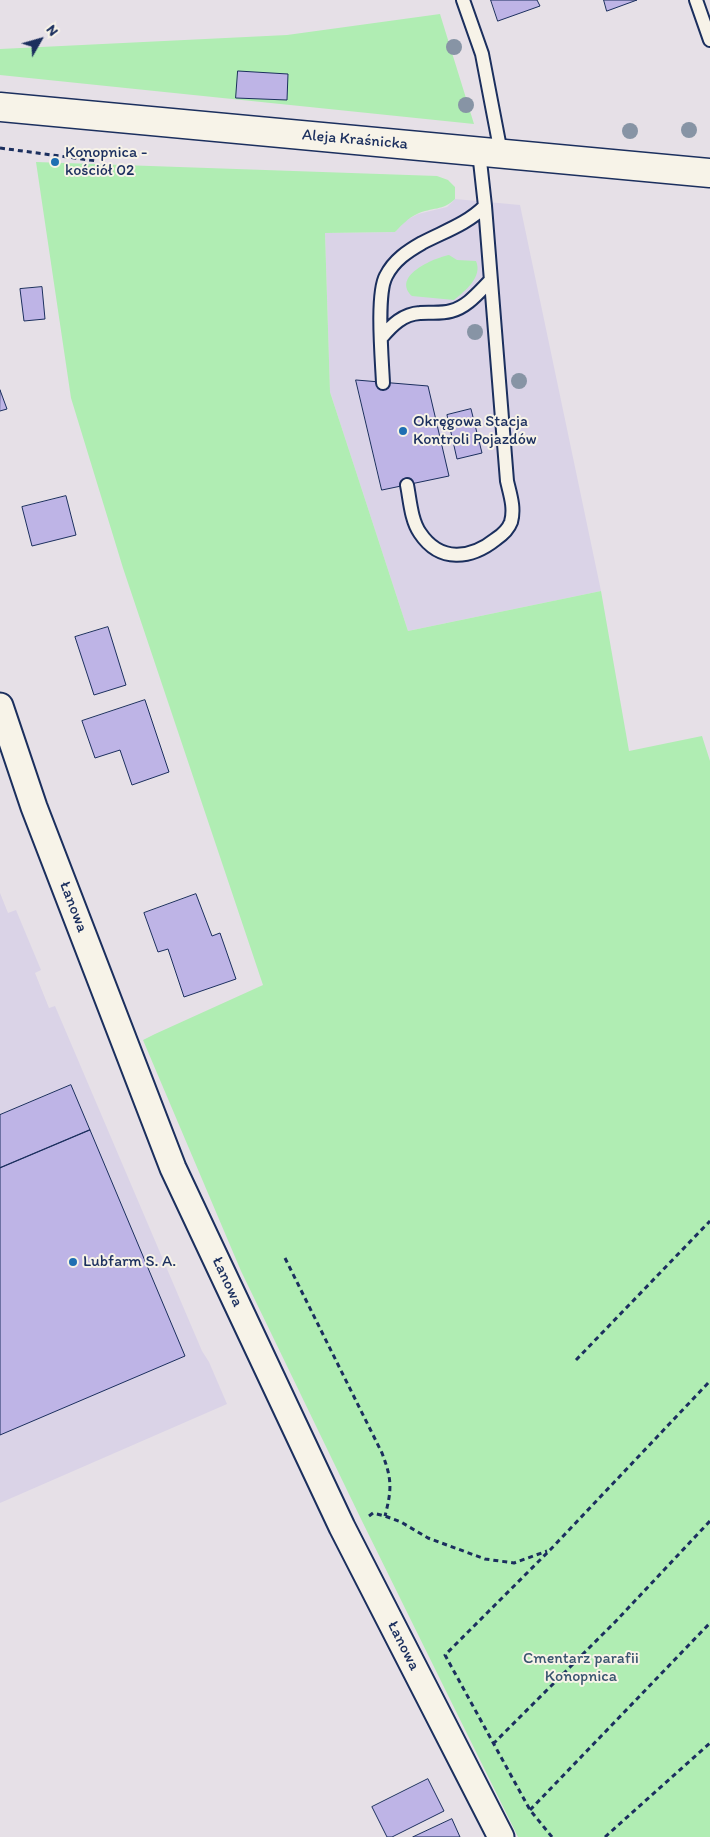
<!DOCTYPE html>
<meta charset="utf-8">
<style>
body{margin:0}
#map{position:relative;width:710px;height:1837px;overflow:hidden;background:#e6e0e7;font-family:Itim,sans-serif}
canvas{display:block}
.north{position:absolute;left:15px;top:15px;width:50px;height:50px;-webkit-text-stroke:4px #f7f3e8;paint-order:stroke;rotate:52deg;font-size:14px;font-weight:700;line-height:20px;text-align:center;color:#1b2f5e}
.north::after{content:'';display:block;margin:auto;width:18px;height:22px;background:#1b2f5e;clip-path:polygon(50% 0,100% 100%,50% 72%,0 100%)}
</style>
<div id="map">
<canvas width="710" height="1837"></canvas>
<div class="north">N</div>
</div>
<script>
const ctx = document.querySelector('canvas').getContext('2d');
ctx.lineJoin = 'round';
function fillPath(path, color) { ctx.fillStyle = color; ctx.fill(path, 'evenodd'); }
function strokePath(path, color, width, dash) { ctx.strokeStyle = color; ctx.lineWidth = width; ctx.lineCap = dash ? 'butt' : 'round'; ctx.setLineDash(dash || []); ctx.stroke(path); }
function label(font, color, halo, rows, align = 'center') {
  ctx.font = font + ' Itim,sans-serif'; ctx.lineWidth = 4; ctx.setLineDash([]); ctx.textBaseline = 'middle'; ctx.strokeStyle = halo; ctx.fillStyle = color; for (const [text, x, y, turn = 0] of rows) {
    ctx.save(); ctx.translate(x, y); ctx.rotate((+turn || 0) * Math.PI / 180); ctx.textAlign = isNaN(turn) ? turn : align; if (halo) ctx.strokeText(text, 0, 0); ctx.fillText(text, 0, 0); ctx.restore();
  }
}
fillPath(new Path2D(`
 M455 199 520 205 601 591 408 631 330 392 325 233 395 232 406 220 418 214 447 207Z
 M0 893 8 913 16 910 41 970 35 973 49 1008 55 1006 202 1351 209 1362 227 1404 0 1503Z`), '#dad3e7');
fillPath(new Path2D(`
 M440 14 474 124 0 75V49L287 35Z
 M36 162 437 176 448 180 455 187V199C443 211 432 207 417 214 408 218 402 225 395 232L325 233 330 392 408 631 601 591 629 751 702 736 710 761V1837H518L361 1519 241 1271 143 1040 155 1034 263 985 123 568 71 398Z
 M449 255 457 260 476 261C483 277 465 291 454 300L412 296C391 276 434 258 449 255Z`), '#b0edb3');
const building = new Path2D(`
 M491 0H537L540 6 498 21Z
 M604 0H637L607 11Z
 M238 71 288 74 287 100 236 98Z
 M42 287 45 319 24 321 20 289Z
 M356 380 428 386 449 476 382 490Z
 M0 390 7 409 0 411Z
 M471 409 482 453 457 459 447 415Z
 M66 496 76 535 32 546 22 507Z
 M108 627 126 685 94 695 75 637Z
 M145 700 169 772 132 785 120 750 95 758 82 721Z
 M196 894 212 936 220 933 236 979 184 997 168 949 158 952 144 913Z
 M71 1085 90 1130 0 1168V1115Z
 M90 1130 185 1356 0 1435V1168Z
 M428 1779 444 1811 392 1837H387L372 1807Z
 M452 1819 460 1837H413Z`);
fillPath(building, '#beb4e6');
strokePath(building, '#1b2f5e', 1);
const service = new Path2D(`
 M463 0 482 54 501 153
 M696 0 710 40
 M382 337C392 325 403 314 420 313 430 312 440 314 451 311 467 307 478 293 490 281
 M383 383C382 360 376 294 386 276 394 260 408 251 422 243 445 231 467 224 485 206
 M407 485C410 500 411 520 420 533 440 563 471 559 496 539 502 535 508 530 511 522 515 508 510 494 507 481L485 206 479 152`);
const minor = new Path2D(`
 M0 706 34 807 173 1168 342 1527 501 1837`);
const primary = new Path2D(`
 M0 107 710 173`);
strokePath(service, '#1b2f5e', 16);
strokePath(minor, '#1b2f5e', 29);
strokePath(primary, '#1b2f5e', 31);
strokePath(new Path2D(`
 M0 148 97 161
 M285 1258 382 1453C392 1479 392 1489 385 1516
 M576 1360 710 1221
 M369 1516 373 1513 385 1516 401 1522 428 1538 485 1559 514 1563 547 1551
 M493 1744 616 1621 710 1521
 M530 1810 710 1623
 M552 1837 530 1810 445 1655 550 1550 710 1381
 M605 1837 710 1743`), '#1b2f5e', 3, [5, 4]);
strokePath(service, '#f7f3e8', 12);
strokePath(minor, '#f7f3e8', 25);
strokePath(primary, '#f7f3e8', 28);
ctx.fillStyle = '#8794a5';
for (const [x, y] of [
 [454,47],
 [466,105],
 [689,130],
 [630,131],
 [475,332],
 [519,381]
]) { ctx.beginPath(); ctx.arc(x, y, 8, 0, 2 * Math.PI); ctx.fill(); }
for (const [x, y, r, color] of [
 [55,162,5,"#1f6fb2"],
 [403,431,5,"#1f6fb2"],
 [73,1262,5,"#1f6fb2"]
]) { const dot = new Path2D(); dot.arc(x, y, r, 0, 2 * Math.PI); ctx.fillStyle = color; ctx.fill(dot); strokePath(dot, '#f7f3e8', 2); }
label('16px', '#1b2f5e', '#f7f3e8', [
 ["Aleja Kraśnicka",355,140,5],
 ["Łanowa",73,907,69],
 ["Łanowa",227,1282,65],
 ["Łanowa",403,1646,63]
]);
label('16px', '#1b2f5e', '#f7f3e8', [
 ["Konopnica -",65,153],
 ["kościół 02",65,171],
 ["Okręgowa Stacja",413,422],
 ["Kontroli Pojazdów",413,440],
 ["Lubfarm S. A.",83,1262]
], 'left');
label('16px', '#39556f', '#f7f3e8', [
 ["Cmentarz parafii",581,1659],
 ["Konopnica",581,1677]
]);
</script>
